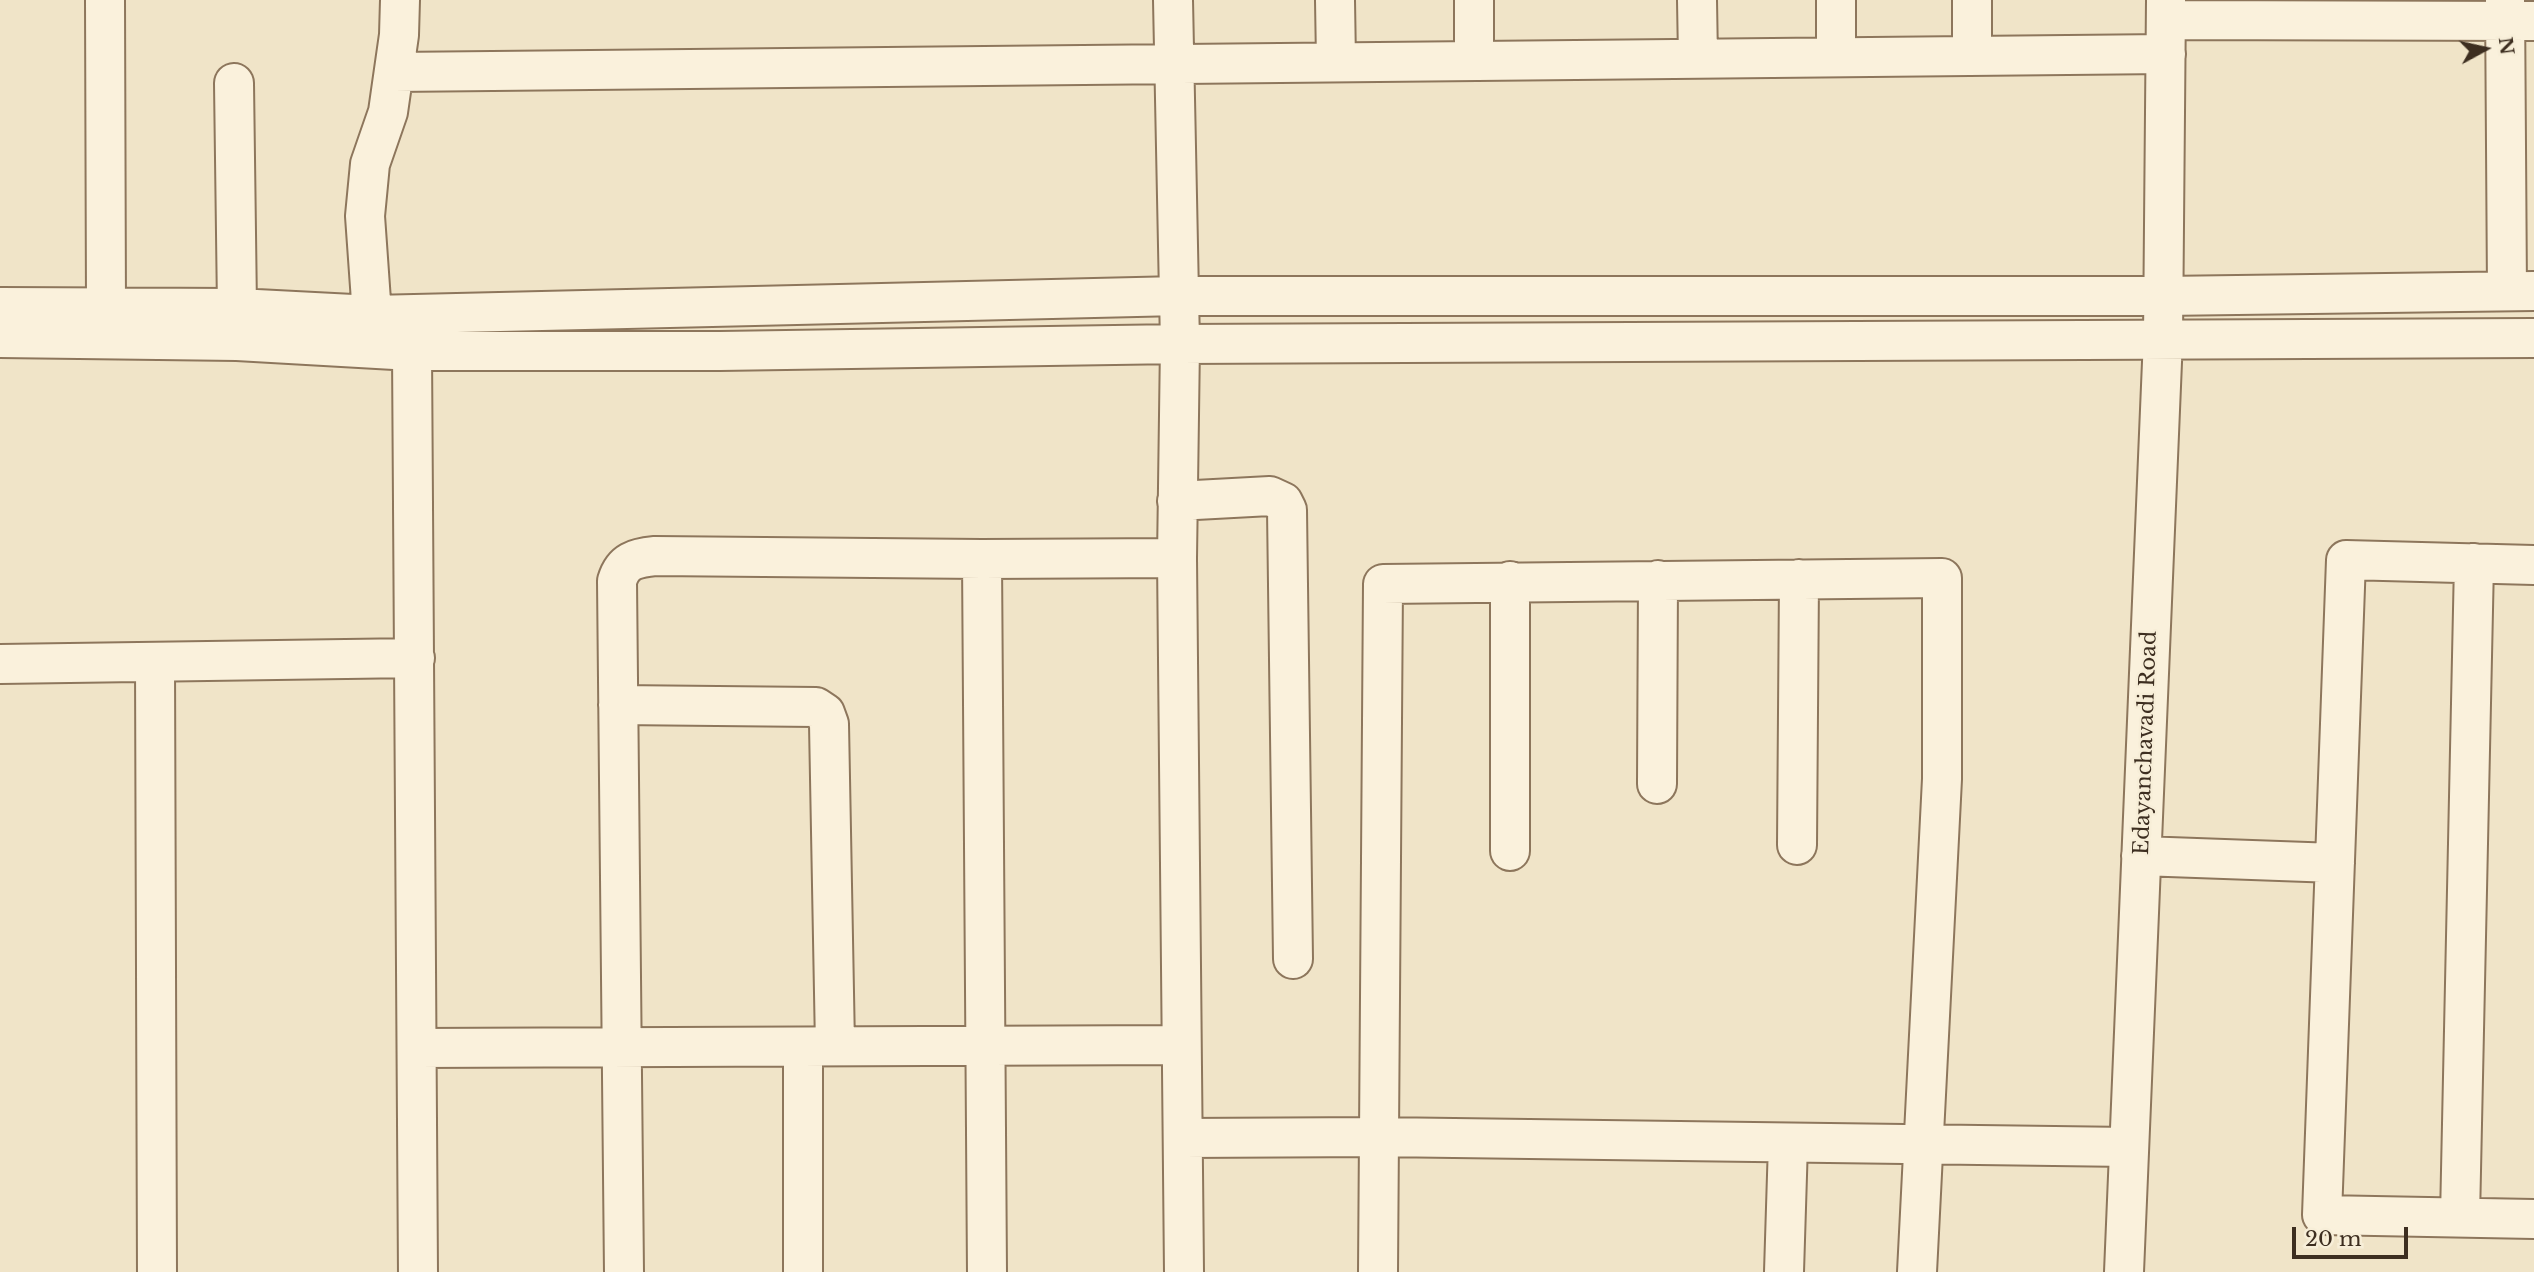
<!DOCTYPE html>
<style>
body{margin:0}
#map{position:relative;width:2534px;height:1272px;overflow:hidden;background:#f0e4c8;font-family:"Libre Baskerville",serif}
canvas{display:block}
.north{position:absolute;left:2450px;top:14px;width:70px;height:70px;-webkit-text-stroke:5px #f7eed8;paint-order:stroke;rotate:82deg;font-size:19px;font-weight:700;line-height:28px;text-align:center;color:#3d2e20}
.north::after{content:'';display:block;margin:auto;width:24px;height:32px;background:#3d2e20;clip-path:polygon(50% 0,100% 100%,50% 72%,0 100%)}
.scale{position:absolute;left:2292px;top:1227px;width:116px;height:32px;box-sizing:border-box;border:4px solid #3d2e20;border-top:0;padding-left:9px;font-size:21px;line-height:24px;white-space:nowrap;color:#3d2e20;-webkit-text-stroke:5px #f7eed8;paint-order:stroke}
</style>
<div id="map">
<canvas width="2534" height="1272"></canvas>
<div class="north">N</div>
<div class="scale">20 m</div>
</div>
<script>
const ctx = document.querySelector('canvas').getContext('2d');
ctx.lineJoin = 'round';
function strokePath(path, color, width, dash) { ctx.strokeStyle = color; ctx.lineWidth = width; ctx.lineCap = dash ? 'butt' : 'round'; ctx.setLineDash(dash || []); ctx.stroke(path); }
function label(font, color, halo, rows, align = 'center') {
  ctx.font = font + ' "Libre Baskerville",serif'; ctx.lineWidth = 5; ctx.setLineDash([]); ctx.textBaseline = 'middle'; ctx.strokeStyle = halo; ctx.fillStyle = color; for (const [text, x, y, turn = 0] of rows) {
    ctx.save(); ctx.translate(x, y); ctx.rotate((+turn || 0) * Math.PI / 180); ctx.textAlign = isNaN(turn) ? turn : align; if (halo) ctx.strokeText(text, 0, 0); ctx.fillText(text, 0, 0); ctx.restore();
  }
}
const minor = new Path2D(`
 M105 0 106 307
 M1173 0 1180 344 1177 558 1184 1272
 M1335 0 1336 61
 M1474 0V60
 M1697 0 1698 58
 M1972 0V56
 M2505 0 2507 291
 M2166 20 2534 21
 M1836 57V0
 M394 72 2166 54
 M234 83 237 308
 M0 307 237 308 372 315 1179 296H2163L2534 291
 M0 338 237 341 412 351H720L1180 344 2534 338
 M369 341 372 315 365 216 370 164 388 112 399 35 400 0
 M412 351 418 1272
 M1177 501 1270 496 1283 502 1287 510 1293 959
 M982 559 987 1272
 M2534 565 2346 560 2322 1215 2534 1219
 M1510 581V851
 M155 662 157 1272
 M0 664 415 658
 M618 705 816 707 825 713 829 724 835 1046
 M1657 784 1658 580
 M1797 845 1799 579
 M2141 856 2335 863
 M803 1047V1272
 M417 1048 1181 1045
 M1183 1138 1379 1137 2129 1147
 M2460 1217 2474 563
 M624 1272 617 581C623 561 635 558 655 556L982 559 1177 558
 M1378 1272 1383 584 1942 578V779L1917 1272
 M1784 1272 1788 1143
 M2124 1272 2163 338 2166 0`);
strokePath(minor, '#8d765c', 42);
strokePath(minor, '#faf1dc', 38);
label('21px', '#3d2e20', '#f7eed8', [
 ["Edayanchavadi Road",2146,743,-88]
]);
</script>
